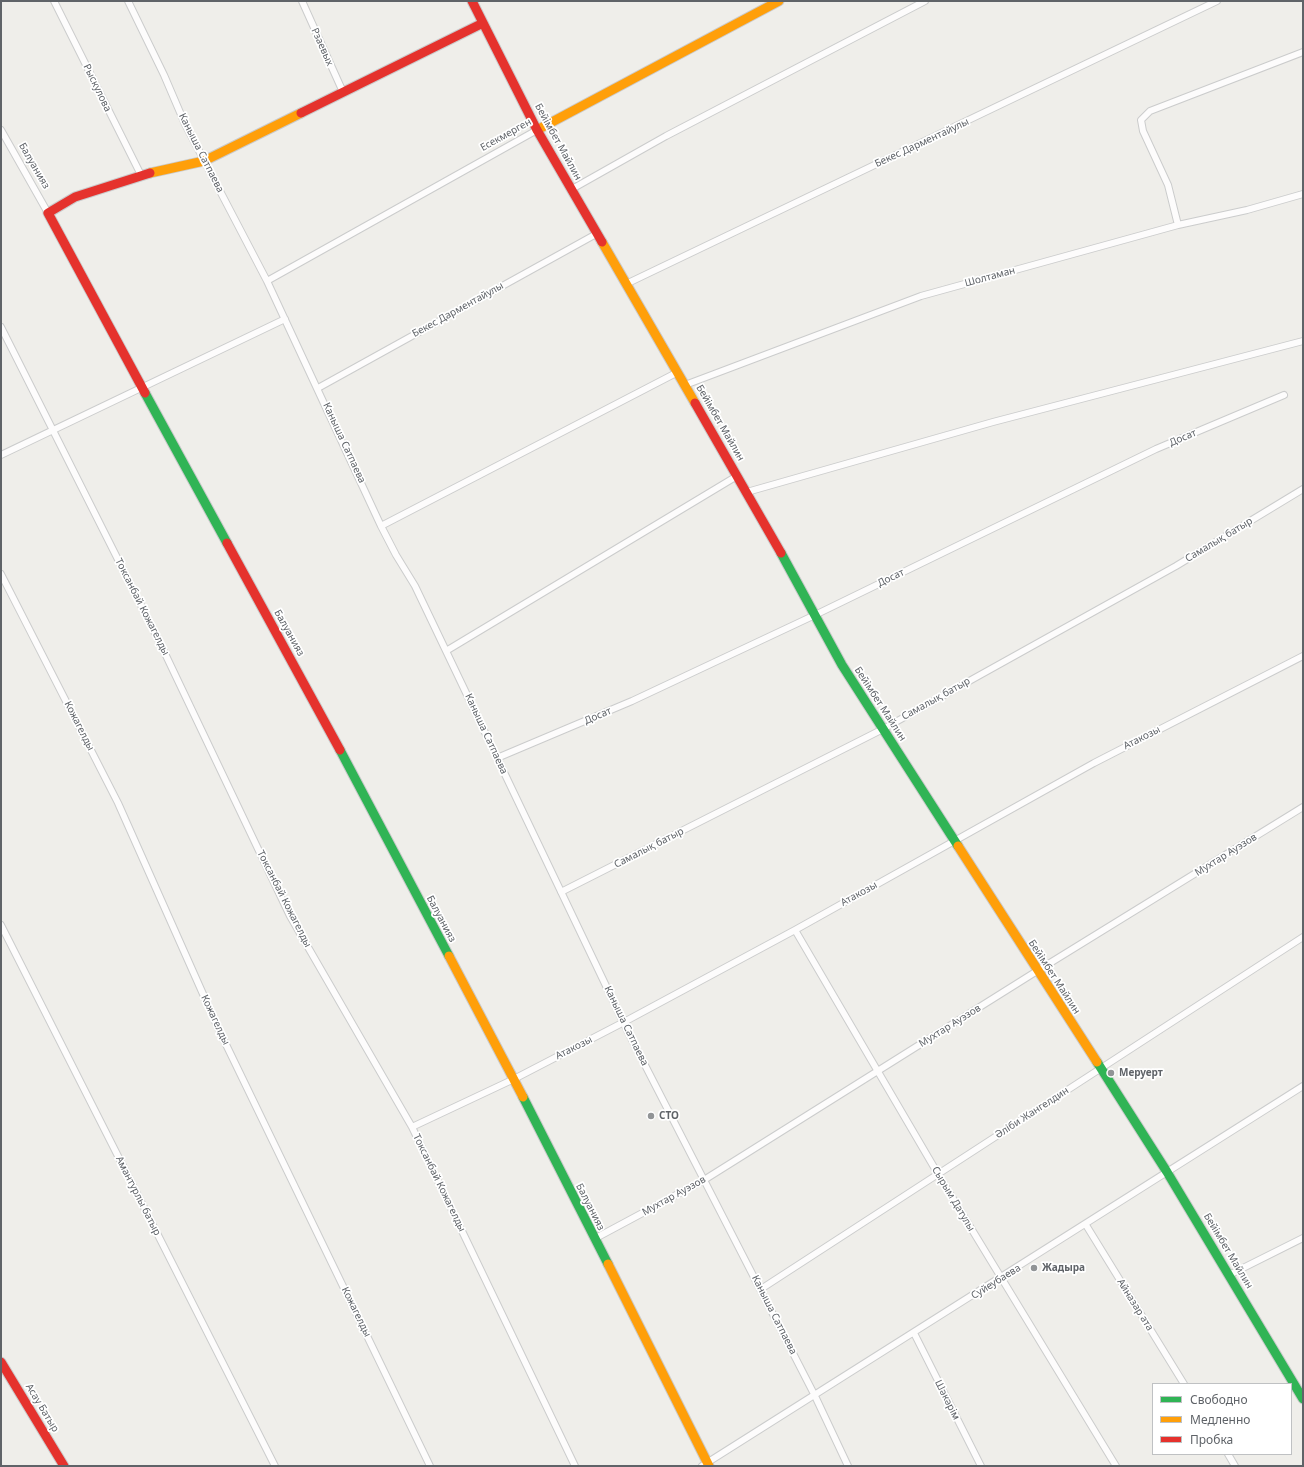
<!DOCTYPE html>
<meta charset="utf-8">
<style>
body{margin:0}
#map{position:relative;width:1304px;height:1467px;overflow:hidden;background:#efeeea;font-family:"Noto Sans",sans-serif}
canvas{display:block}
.frame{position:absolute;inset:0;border:2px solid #5f6368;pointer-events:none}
.legend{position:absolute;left:1152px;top:1383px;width:140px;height:72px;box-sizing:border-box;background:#fff;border:1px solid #bfc1c3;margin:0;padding:5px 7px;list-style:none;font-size:12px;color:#5f6368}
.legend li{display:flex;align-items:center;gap:8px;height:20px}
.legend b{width:20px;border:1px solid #bfc1c3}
</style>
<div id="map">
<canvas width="1304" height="1467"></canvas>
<div class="frame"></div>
<ul class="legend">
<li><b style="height:5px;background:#30b455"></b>Свободно</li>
<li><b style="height:5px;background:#ff9f0a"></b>Медленно</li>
<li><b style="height:5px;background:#e5322d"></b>Пробка</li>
</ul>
</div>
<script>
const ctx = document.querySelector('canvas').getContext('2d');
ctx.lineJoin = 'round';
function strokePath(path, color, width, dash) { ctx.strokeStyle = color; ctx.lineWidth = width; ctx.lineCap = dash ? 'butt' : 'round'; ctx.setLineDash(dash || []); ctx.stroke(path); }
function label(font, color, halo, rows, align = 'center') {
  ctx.font = font + ' "Noto Sans",sans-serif'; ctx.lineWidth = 3.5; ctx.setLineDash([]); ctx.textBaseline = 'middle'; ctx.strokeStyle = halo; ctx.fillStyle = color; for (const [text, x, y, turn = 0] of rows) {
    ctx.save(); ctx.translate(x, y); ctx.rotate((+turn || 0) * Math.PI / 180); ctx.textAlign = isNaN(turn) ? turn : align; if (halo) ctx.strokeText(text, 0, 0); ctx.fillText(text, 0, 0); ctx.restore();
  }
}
const street = new Path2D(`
 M54 1 141 175
 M128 1 164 75 185 124 267 281 381 526 396 555 415 586 629 1034 815 1396 848 1466
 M302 1 343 92
 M1 130 48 213
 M572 189 666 136 925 1
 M1178 225 1168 185 1143 131 1141 120 1150 111 1303 52
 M267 281 537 130
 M626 284 1217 1
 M1 327 160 643 290 916 412 1127 575 1466
 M685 385 921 296 1178 225 1247 210 1303 194
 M318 388 598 233
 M1 455 285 319
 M747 492 993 422 1303 341
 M381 526 678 372
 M1 574 118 803 219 1030 430 1466
 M446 651 737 476
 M497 758 632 701 815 615 1156 449 1284 395
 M561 892 883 729 1176 566 1303 489
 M1 925 275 1466
 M795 930 938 1174 1116 1466
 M412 1127 514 1079 624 1022 795 930 1094 763 1303 656
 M1086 1225 1184 1384
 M594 1239 704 1180 1037 971 1303 807
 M1229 1275 1303 1238
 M761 1289 1303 937
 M914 1333 981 1466
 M1228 1454 1235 1466
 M702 1466 1303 1086`);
const fast = new Path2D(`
 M145 393 227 543
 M781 553 842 665 958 846
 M340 750 449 956
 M1097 1062 1167 1172 1303 1399
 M523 1097 608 1264`);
const slow = new Path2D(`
 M537 130 779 1
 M150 173 204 161 301 113
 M602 242 695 403
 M958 846 1097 1062
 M449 956 523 1097
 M608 1264 709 1466`);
const jam = new Path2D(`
 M472 1 537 130 602 242
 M301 113 483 23
 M145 393 48 213 75 197 150 173
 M695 403 781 553
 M227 543 340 750
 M1 1362 64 1466`);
strokePath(street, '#cbcccc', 8);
strokePath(fast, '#cacacb', 11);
strokePath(slow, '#cacacb', 11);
strokePath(jam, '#cacacb', 11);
strokePath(street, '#fdfcfc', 6);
strokePath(fast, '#30b455', 9);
strokePath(slow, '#ff9f0a', 9);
strokePath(jam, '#e5322d', 9);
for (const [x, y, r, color] of [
 [1111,1073,4,"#919496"],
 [651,1116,4,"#919496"],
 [1034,1268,4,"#919496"]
]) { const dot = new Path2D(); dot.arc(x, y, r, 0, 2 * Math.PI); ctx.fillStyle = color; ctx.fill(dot); strokePath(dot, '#fff', 1.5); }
label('10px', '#5f6368', '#fff', [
 ["Рзаевых",322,47,66],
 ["Рыскулова",97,88,64],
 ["Eсекмерген",506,135,-29],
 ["Бейімбет Майлин",558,142,61],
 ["Бекес Дарментайулы",922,143,-25],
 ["Каныша Сатпаева",201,153,63],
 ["Балуанияз",34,166,60],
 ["Шолтаман",990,277,-15],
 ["Бекес Дарментайулы",458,310,-29],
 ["Бейімбет Майлин",720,423,60],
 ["Досат",1183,438,-23],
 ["Каныша Сатпаева",344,443,65],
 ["Самалық батыр",1219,540,-31],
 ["Досат",891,578,-26],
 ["Токсанбай Кожагелды",142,607,63],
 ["Балуанияз",289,633,61],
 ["Самалық батыр",936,699,-29],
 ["Бейімбет Майлин",880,704,57],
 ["Досат",598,716,-23],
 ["Кожагелды",79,726,63],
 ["Каныша Сатпаева",486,734,65],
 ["Атакозы",1142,738,-27],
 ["Самалық батыр",649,848,-27],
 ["Мухтар Ауэзов",1226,855,-32],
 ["Атакозы",859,894,-29],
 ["Токсанбай Кожагелды",284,899,63],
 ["Балуанияз",441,919,62],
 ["Бейімбет Майлин",1054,977,57],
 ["Кожагелды",215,1020,65],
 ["Каныша Сатпаева",626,1026,64],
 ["Мухтар Ауэзов",950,1026,-32],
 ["Атакозы",574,1048,-27],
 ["Әліби Жангелдин",1032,1113,-33],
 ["Токсанбай Кожагелды",439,1183,64],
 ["Амантурлы батыр",138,1196,63],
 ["Мухтар Ауэзов",674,1196,-29],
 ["Сырым Датулы",953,1199,59],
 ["Балуанияз",590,1207,63],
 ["Бейімбет Майлин",1228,1251,59],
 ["Суйеубаева",996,1282,-32],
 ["Айназар ата",1135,1305,58],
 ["Кожагелды",356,1312,64],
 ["Каныша Сатпаева",774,1315,63],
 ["Шәкәрім",947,1400,63],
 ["Асау Батыр",42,1408,59]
]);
label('bold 10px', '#5f6368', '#fff', [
 ["Меруерт",1119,1073],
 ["CTO",659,1116],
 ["Жадыра",1042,1268]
], 'left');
</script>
